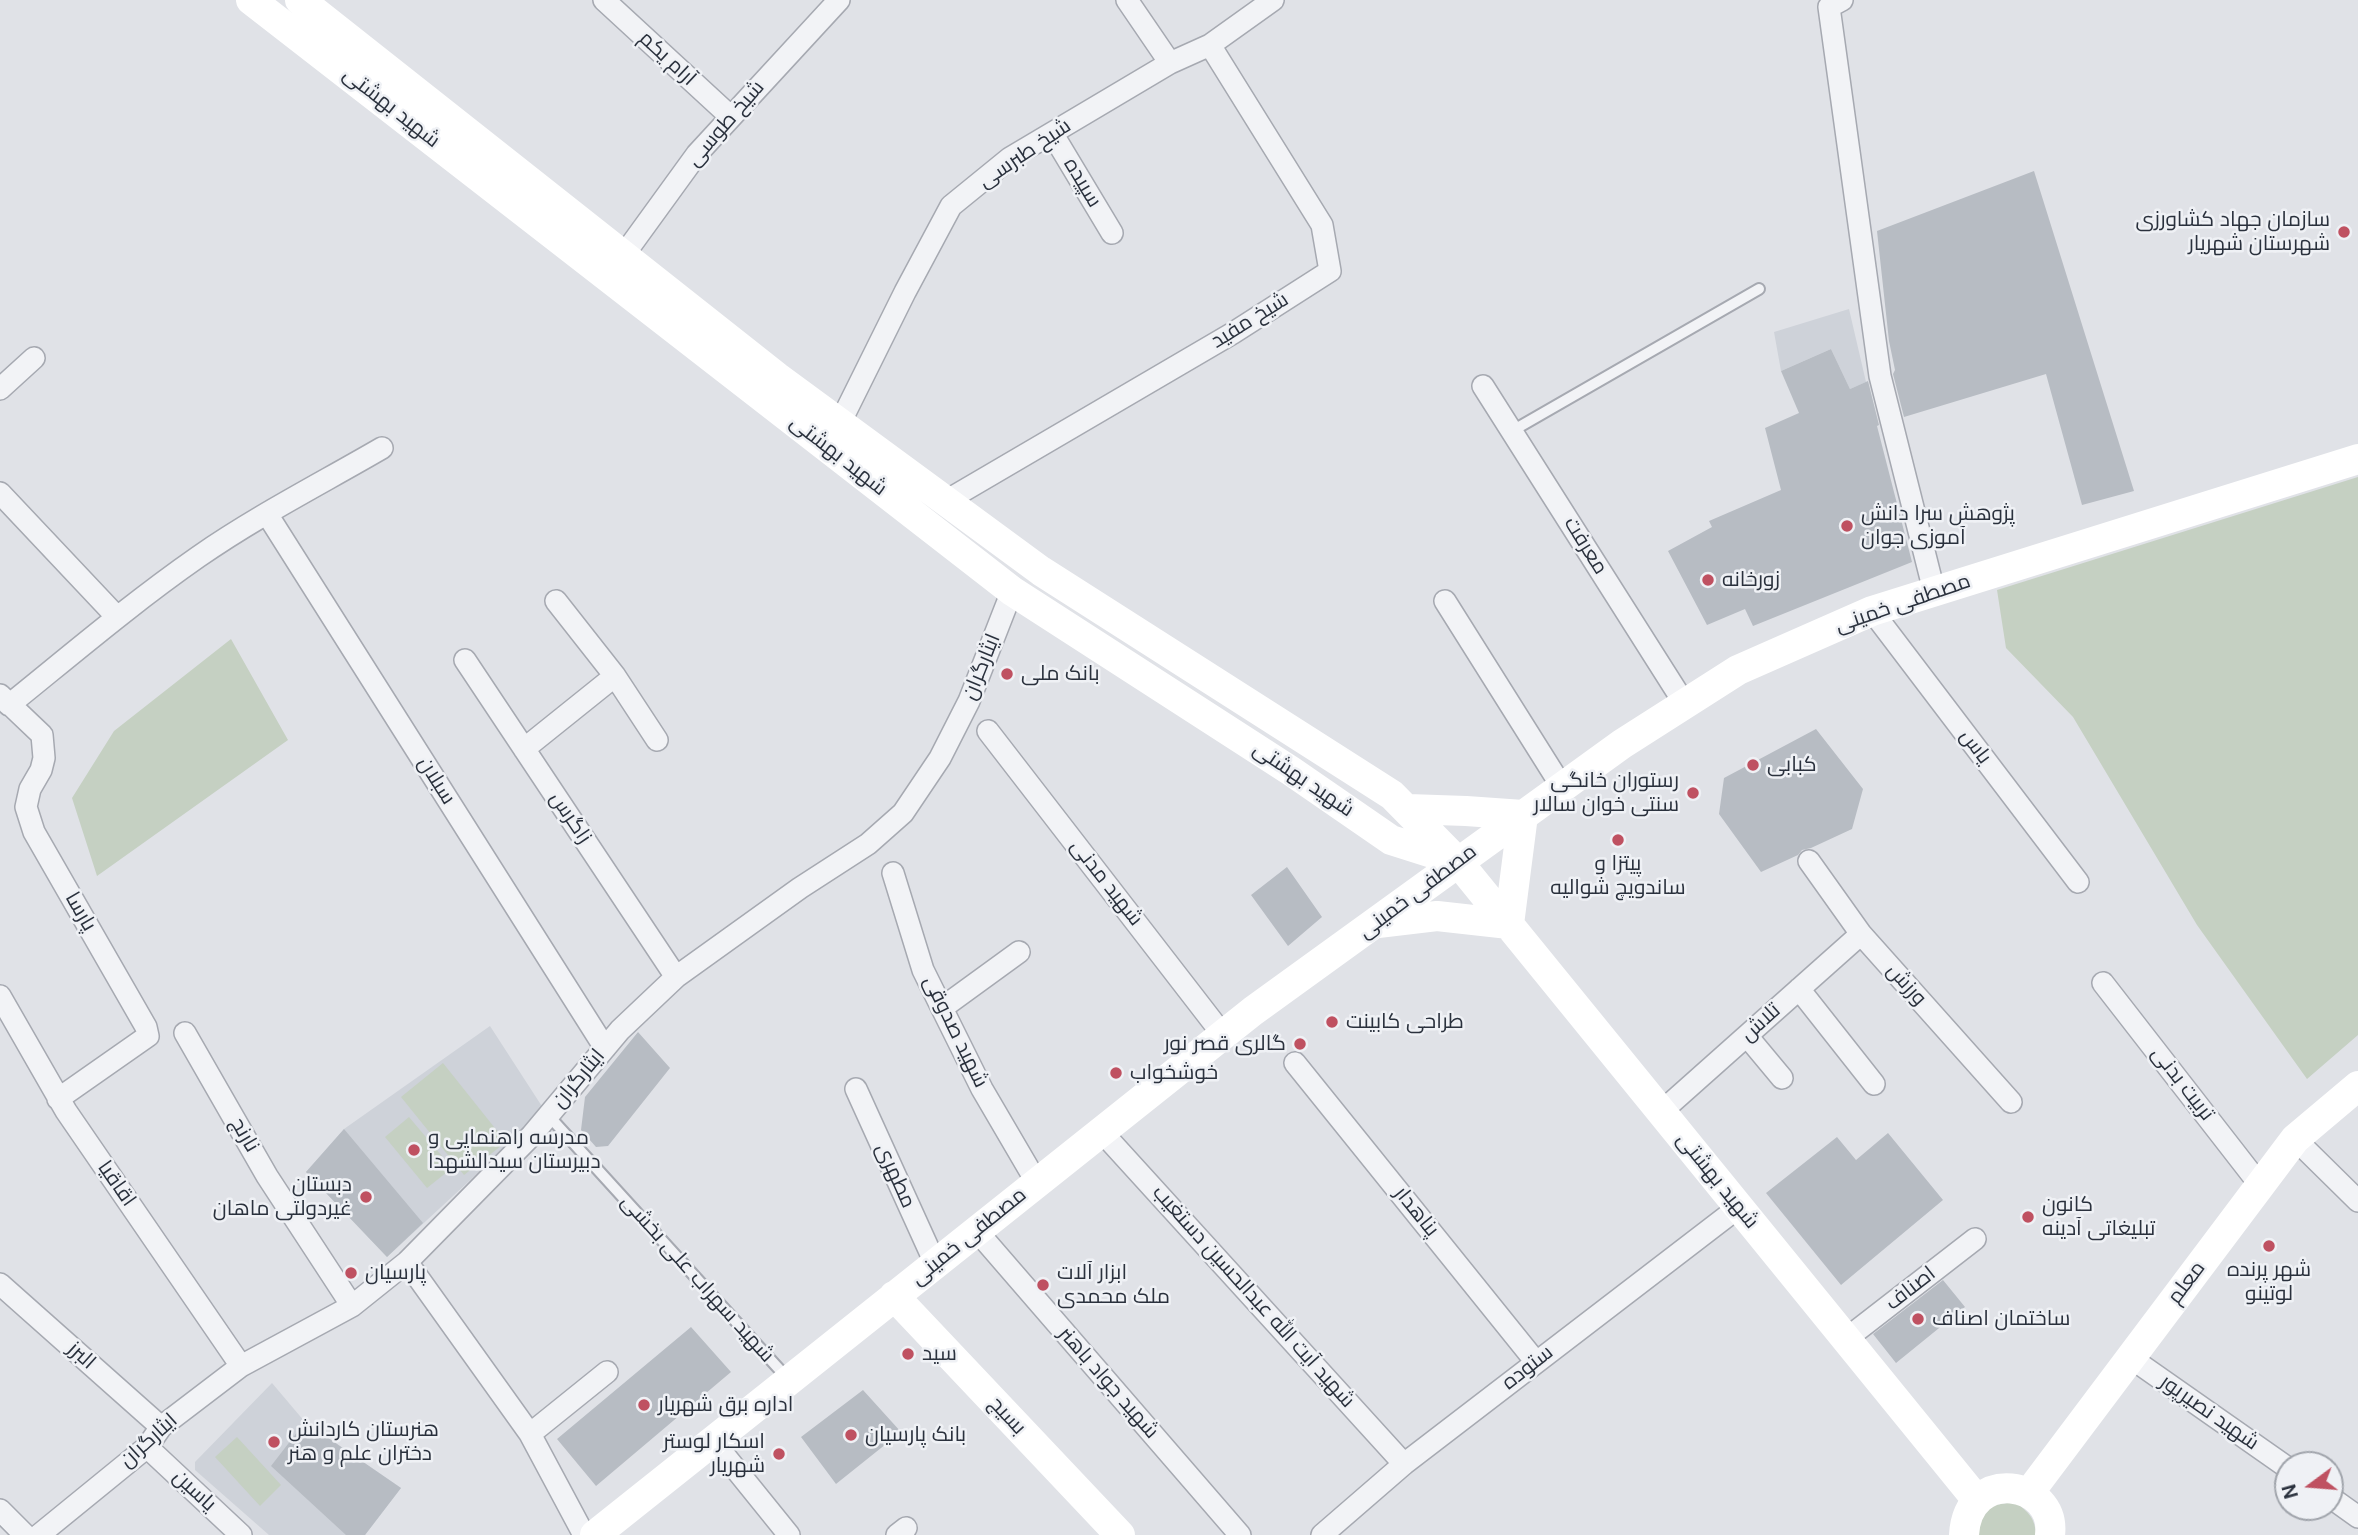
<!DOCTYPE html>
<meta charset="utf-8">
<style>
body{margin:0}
#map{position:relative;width:2358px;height:1535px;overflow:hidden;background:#e0e2e7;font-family:"DM Sans",sans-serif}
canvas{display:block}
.north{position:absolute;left:2274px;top:1451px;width:70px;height:70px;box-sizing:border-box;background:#eff1f5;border:2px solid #a0a4ab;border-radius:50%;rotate:254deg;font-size:19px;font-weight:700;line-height:28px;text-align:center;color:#2a313d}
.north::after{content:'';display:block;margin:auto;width:24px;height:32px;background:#bf5161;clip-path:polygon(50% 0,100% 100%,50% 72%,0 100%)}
</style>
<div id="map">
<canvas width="2358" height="1535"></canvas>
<div class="north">N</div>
</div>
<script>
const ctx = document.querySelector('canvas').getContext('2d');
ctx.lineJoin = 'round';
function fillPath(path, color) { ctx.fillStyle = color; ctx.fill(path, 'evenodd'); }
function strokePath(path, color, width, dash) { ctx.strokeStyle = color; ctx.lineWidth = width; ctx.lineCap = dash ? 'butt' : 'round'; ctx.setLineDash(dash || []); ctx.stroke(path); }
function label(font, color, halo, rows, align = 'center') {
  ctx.font = font + ' "DM Sans",Cairo,sans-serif'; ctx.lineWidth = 5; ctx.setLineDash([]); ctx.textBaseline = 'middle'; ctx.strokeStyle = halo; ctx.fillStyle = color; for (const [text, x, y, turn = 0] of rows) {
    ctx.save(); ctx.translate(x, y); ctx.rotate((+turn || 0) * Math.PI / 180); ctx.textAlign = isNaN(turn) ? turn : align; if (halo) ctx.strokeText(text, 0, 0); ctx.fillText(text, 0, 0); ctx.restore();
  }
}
fillPath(new Path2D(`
 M1849 309 1866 382 1850 389 1831 349 1781 371 1774 332Z
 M490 1026 545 1111 387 1257 306 1172 344 1129Z
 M272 1383 305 1422 401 1488 365 1535H269L195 1470V1462Z`), '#ced2d9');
fillPath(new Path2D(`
 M2358 477V1035L2307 1079 2197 925 2073 717 2006 648 1997 590Z
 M231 639 288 740 97 876 72 798 114 731Z
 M443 1063 506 1142 464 1175 401 1097Z
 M409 1117 452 1168 427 1188 385 1137Z
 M237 1437 281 1485 260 1506 215 1457Z
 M2015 1502C2028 1512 2035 1517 2036 1535H1975L1987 1506Z`), '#c5d0c2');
fillPath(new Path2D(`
 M2034 171 2134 491 2082 505 2046 374 1904 417 1893 374 1895 370 1889 341 1877 231Z
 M1831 349 1850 389 1868 381 1879 425 1877 426 1912 562 1753 626 1745 609 1707 625 1668 551 1712 527 1709 521 1781 490 1765 428 1799 413 1781 371Z
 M1816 729 1863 789 1852 829 1811 848 1802 850 1798 855 1761 872 1719 814 1724 778Z
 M1287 867 1322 917 1288 946 1251 895Z
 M638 1032 670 1068 608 1146 596 1147 581 1130 585 1097Z
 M344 1129 423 1223 387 1257 306 1172Z
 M1888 1133 1943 1200 1841 1285 1766 1193 1837 1137 1856 1160Z
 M1943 1280 1965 1307 1896 1363 1873 1334Z
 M691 1327 731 1372 596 1486 557 1439Z
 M863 1390 901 1432 836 1484 801 1437Z
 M305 1422 401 1488 365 1535H346L271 1466Z`), '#b7bcc3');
const lane = new Path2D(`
 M1512 431 1759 289
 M548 1115 789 1380`);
const street = new Path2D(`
 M604 0 731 117
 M1127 0 1170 63
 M1842 0 1829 7 1880 376 1934 591
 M1052 133 1112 233
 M623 256 697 154 839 0
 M1483 386 1686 706
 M0 389 34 358
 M840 423 905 292 951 206 1010 158 1170 63 1210 45 1273 0
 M0 493 117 617
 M946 501 1233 333 1330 271 1322 225 1210 45
 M267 514 605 1048
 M556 601 615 676 657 740
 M1445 601 1562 787
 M1872 611 2078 882
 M465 660 676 977
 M0 695 42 735 44 758 41 770 30 789 26 807 34 832 146 1027 148 1036 58 1099
 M9 705C71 655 132 603 198 557 257 516 320 484 382 448
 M988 731 1223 1035
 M524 749 615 676
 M1809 861 1861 934 2011 1102
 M893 873 923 970 982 1089 1037 1183
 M2103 983 2260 1185
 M1799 989 1874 1084
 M0 996 66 1111 241 1366
 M942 1008 1019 952
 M185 1033 267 1176 352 1306
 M1747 1036 1782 1078
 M1295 1063 1536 1362
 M856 1089 935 1263
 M1661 1112 1861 934
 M1101 1131 1404 1464
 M2295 1139 2358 1201
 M976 1230 1240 1535
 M407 1262 530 1434 584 1535
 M0 1284 161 1427
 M1846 1339 1975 1239
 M2131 1358 2288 1468
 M530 1434 607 1372
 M713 1441 789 1535
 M147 1447 241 1535
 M2330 1497 2358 1517
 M0 1510 25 1535
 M39 1535 147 1447 161 1427 241 1366 352 1306 407 1262 532 1135 620 1030 676 977 800 888 868 844 903 813 940 758 969 701 1012 591
 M897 1535 906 1528
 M1322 1535 1404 1464 1739 1207`);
strokePath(lane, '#a6a9b1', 14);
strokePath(street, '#a6a9b1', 24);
strokePath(lane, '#f2f3f6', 10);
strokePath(street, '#f2f3f6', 21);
strokePath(new Path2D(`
 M251 0 1012 591 1291 771 1391 840 1454 860
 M300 0 777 377 1041 571 1392 795 1458 862 1977 1500
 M1378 923 1437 916 1509 924 1523 815 1466 811 1408 809
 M894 1296 1120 1535
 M2029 1493 2295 1139 2358 1086
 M595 1535 1253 1011 1622 744 1738 670 1872 611 2358 459
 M1964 1535C1968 1465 2057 1481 2050 1535`), '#fff', 30);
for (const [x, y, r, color] of [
 [2344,232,7,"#bf5161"],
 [1847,526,7,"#bf5161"],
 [1708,580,7,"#bf5161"],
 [1007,674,7,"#bf5161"],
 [1753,765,7,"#bf5161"],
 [1693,793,7,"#bf5161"],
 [1618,840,7,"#bf5161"],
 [1332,1022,7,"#bf5161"],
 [1300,1044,7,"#bf5161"],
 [1116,1073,7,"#bf5161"],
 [414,1150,7,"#bf5161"],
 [366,1197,7,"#bf5161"],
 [2028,1217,7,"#bf5161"],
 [2269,1246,7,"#bf5161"],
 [351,1273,7,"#bf5161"],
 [1043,1285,7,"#bf5161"],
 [1918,1319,7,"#bf5161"],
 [908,1354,7,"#bf5161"],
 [644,1405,7,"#bf5161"],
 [851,1435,7,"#bf5161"],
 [274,1442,7,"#bf5161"],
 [779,1454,7,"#bf5161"]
]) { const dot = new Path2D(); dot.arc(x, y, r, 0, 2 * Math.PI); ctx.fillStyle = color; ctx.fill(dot); strokePath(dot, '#eff1f5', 2.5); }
label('21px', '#2a313d', '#eff1f5', [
 ["آرام یکم",667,59,43],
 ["شهید بهشتی",391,108,38],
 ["شیخ طوسی",726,124,-49],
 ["شیخ طبرسی",1025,154,-34],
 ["سپیده",1082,183,59],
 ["شیخ مفید",1250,321,-32],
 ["شهید بهشتی",838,456,38],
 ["معرفت",1585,546,58],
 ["مصطفی خمینی",1903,604,-19],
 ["ایثارگران",982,667,-68],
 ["یاس",1975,747,53],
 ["شهید بهشتی",1303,780,34],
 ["سبلان",436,781,58],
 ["زاگرس",570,818,56],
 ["شهید مدنی",1106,883,52],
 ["مصطفی خمینی",1418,892,-37],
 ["پارسا",80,912,60],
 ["ورزش",1906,985,48],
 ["تلاش",1761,1023,-42],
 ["شهید صدوقی",955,1032,64],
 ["ایثارگران",579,1079,-50],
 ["تربیت بدنی",2182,1084,52],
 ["نارنج",244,1135,60],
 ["مطهری",895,1176,66],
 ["شهید بهشتی",1717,1181,51],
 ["اقاقیا",116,1184,55],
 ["پناهدار",1416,1212,51],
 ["مصطفی خمینی",969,1237,-39],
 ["شهید سهراب علی بخشی",697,1279,48],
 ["معلم",2187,1283,-53],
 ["اصناف",1911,1289,-38],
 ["شهید آیت الله عبدالحسین دستغیب",1253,1297,48],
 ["البرز",81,1356,42],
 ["ستوده",1528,1368,-38],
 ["شهید جواد باهنر",1108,1383,49],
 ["شهید نصیرپور",2209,1413,35],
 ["بسیج",1007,1416,47],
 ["ایثارگران",149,1441,-42],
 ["یاسین",194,1491,43]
]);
label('21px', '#2a313d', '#eff1f5', [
 ["سازمان جهاد کشاورزی",2330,220,"right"],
 ["شهرستان شهریار",2330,244,"right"],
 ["پژوهش سرا دانش",1861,514],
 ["آموزی جوان",1861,538],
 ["زورخانه",1722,580],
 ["بانک ملی",1021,674],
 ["کبابی",1767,765],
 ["رستوران خانگی",1679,781,"right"],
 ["سنتی خوان سالار",1679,805,"right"],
 ["پیتزا و",1618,864,"center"],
 ["ساندویچ شوالیه",1618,888,"center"],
 ["طراحی کابینت",1346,1022],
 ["گالری قصر نور",1286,1044,"right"],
 ["خوشخواب",1130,1073],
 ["مدرسه راهنمایی و",428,1138],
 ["دبیرستان سیدالشهدا",428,1162],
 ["دبستان",352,1185,"right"],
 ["غیردولتی ماهان",352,1209,"right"],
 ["کانون",2042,1205],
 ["تبلیغاتی آدینه",2042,1229],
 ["شهر پرنده",2269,1270,"center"],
 ["لوتینو",2269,1294,"center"],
 ["پارسیان",365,1273],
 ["ابزار آلات",1057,1273],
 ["ملک محمدی",1057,1297],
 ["ساختمان اصناف",1932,1319],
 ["سید",922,1354],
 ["اداره برق شهریار",658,1405],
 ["هنرستان کاردانش",288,1430],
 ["دختران علم و هنر",288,1454],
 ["بانک پارسیان",865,1435],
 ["اسکار لوستر",765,1442,"right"],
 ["شهریار",765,1466,"right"]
], 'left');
</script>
